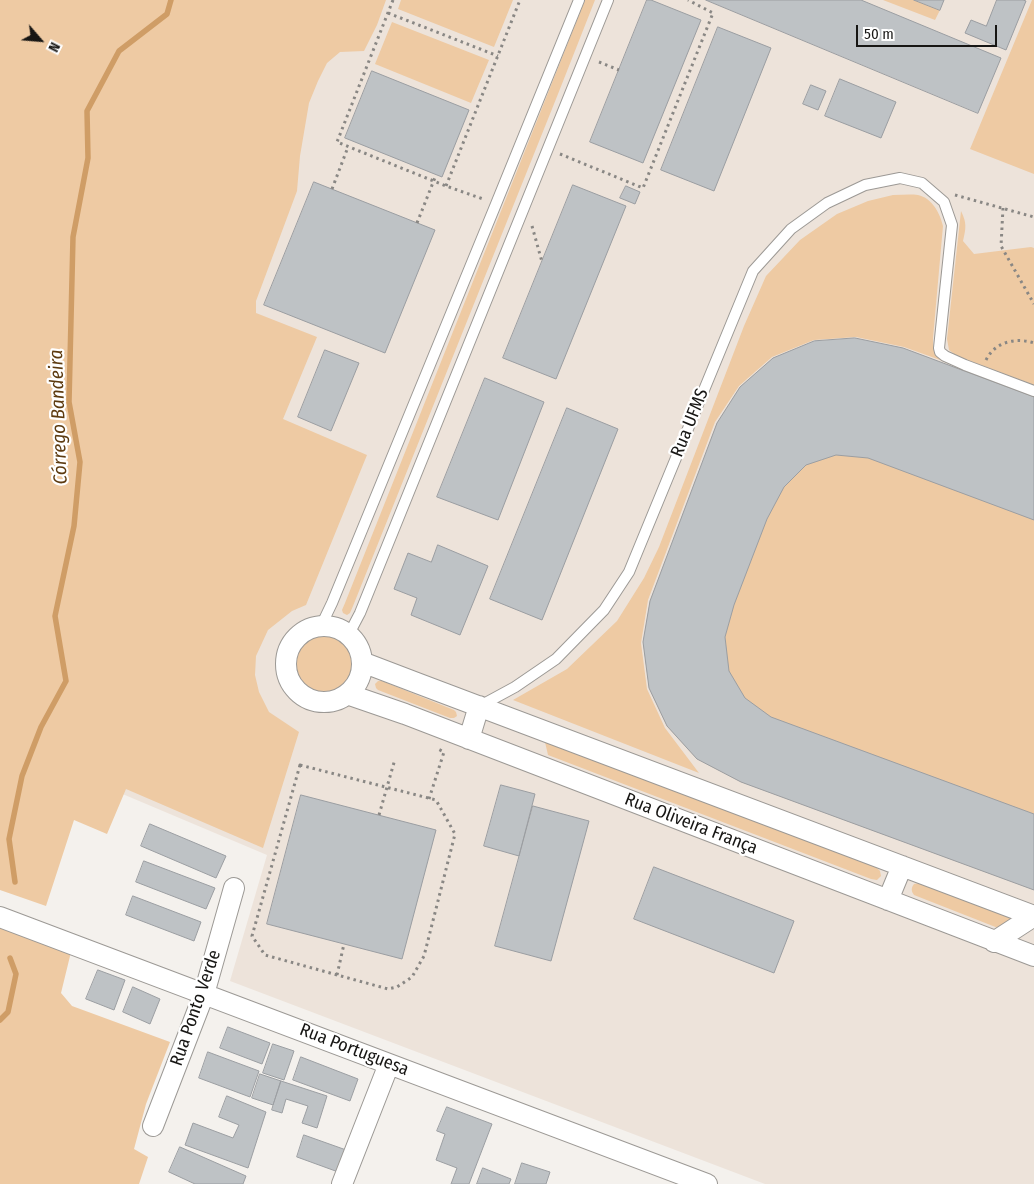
<!DOCTYPE html>
<meta charset="utf-8">
<style>
body{margin:0}
#map{position:relative;width:1034px;height:1184px;overflow:hidden;background:#f4f1ed;font-family:"Fira Sans Condensed",sans-serif}
canvas{display:block}
.north{position:absolute;left:15px;top:15px;width:50px;height:50px;-webkit-text-stroke:4px #fff;paint-order:stroke;rotate:117deg;font-size:14px;font-weight:700;line-height:20px;text-align:center;color:#171614}
.north::after{content:'';display:block;margin:auto;width:18px;height:22px;background:#171614;clip-path:polygon(50% 0,100% 100%,50% 72%,0 100%)}
.scale{position:absolute;left:856px;top:25px;width:141px;height:22px;box-sizing:border-box;border:2px solid #171614;border-top:0;padding-left:6px;font-size:15px;line-height:18px;white-space:nowrap;color:#171614;-webkit-text-stroke:4px #fff;paint-order:stroke}
</style>
<div id="map">
<canvas width="1034" height="1184"></canvas>
<div class="north">N</div>
<div class="scale">50 m</div>
</div>
<script>
const ctx = document.querySelector('canvas').getContext('2d');
ctx.lineJoin = 'round';
function fillPath(path, color) { ctx.fillStyle = color; ctx.fill(path, 'evenodd'); }
function strokePath(path, color, width, dash) { ctx.strokeStyle = color; ctx.lineWidth = width; ctx.lineCap = dash ? 'butt' : 'round'; ctx.setLineDash(dash || []); ctx.stroke(path); }
function label(font, color, halo, rows, align = 'center') {
  ctx.font = font + ' "Fira Sans Condensed",sans-serif'; ctx.lineWidth = 4.5; ctx.setLineDash([]); ctx.textBaseline = 'middle'; ctx.strokeStyle = halo; ctx.fillStyle = color; for (const [text, x, y, turn = 0] of rows) {
    ctx.save(); ctx.translate(x, y); ctx.rotate((+turn || 0) * Math.PI / 180); ctx.textAlign = isNaN(turn) ? turn : align; if (halo) ctx.strokeText(text, 0, 0); ctx.fillText(text, 0, 0); ctx.restore();
  }
}
fillPath(new Path2D(`
 M0 0H1034V1184H765L230 981 267 855 87 779 0 890Z`), '#ede3da');
fillPath(new Path2D(`
 M0 0H386L377 25 364 51 340 52 327 63 318 81 309 103 300 156 297 191 256 301V313L317 337 283 419 367 455 306 605 292 611 268 630 256 656 255 675 259 692 269 712 299 732 263 848 126 789 107 834 74 820 46 906 0 890Z
 M401 0H513L494 47 398 9Z
 M585 0H595L558 94 353 606 350 613 347 615 343 613 342 610 345 603Z
 M883 0H914L940 10 935 20Z
 M1032 0H1034V174L970 149Z
 M392 22 489 60 471 103 375 64Z
 M893 195C901 195 910 194 918 195 932 198 940 213 943 226L933 338C933 350 933 353 943 361L904 347 856 337 814 340 772 357 739 386 715 422 648 600 641 643 647 689 665 728 699 773 513 700 567 669 617 621 644 578 659 547 744 326 766 276 800 240 837 214 868 201Z
 M961 211C967 223 966 228 963 241L974 254 1031 247 1034 248V385L957 356 949 350 947 339Z
 M903 348 1034 397V890L741 782 697 759 667 726 649 688 643 642 650 601 717 423 740 387 773 358Z
 M296 664a28 28 0 1 1 56 0a28 28 0 1 1-56 0Z
 M378 681H382L454 710 456 712 457 716 454 718H450L378 690 376 688 375 684Z
 M545 742 876 867 880 871 881 876 877 880 871 879 548 755Z
 M920 883 1016 920 998 928 914 895C911 891 911 888 914 884Z
 M0 925 71 952 61 993 72 1006 170 1042 146 1104 134 1149 148 1157 139 1184H0Z`), '#eecaa3');
strokePath(new Path2D(`
 M15 882 9 839 22 776 41 727 66 681 55 616 74 526 80 462 69 402 73 237 88 158 87 111 119 51 167 14 171 0
 M0 1020 8 1012 16 974 10 958`), '#cf9d66', 5.5);
const building = new Path2D(`
 M647 0H651L701 20 643 163 590 142Z
 M706 0H861L1001 58 978 113Z
 M914 0H944L940 10Z
 M997 0H1023L1026 1 1006 50 965 33 971 20 986 26Z
 M718 27 771 48 714 191 661 170Z
 M372 71 469 110 442 177 345 138Z
 M840 79 896 102 881 138 825 116Z
 M811 85 826 91 818 110 803 104Z
 M314 182 435 230 385 353 264 305Z
 M573 185 626 206 556 379 503 358Z
 M626 186 640 192 635 204 620 198Z
 M855 338 903 348 1034 397V520L868 458 836 455 806 465 784 487 767 519 734 605 725 637 729 671 745 698 771 717 1034 814V890L741 782 697 759 667 726 649 688 643 642 650 601 717 423 740 387 773 358 814 341Z
 M325 350 359 363 331 431 298 417Z
 M485 378 544 402 498 520 437 497Z
 M567 408 618 429 542 620 490 599Z
 M438 545 488 566 460 635 411 615 417 598 394 589 408 553 431 562Z
 M501 785 535 794 519 856 484 846Z
 M301 795 436 830 402 959 267 924Z
 M533 806 589 821 551 961 495 946Z
 M150 824 226 856 216 878 141 846Z
 M144 861 215 888 206 909 136 882Z
 M654 867 794 921 774 973 634 919Z
 M133 896 201 922 194 941 126 915Z
 M98 970 125 980 114 1010 86 999Z
 M133 987 160 999 150 1024 123 1012Z
 M228 1027 270 1043 262 1064 220 1048Z
 M273 1044 294 1051 284 1080 263 1073Z
 M208 1052 259 1071 250 1097 199 1078Z
 M301 1057 358 1079 350 1101 293 1080Z
 M260 1074 281 1081 273 1105 252 1098Z
 M281 1081 327 1096 317 1128 302 1123 308 1106 286 1099 282 1113 272 1110Z
 M227 1096 266 1112 248 1168 185 1145 193 1123 233 1138 239 1125 219 1117Z
 M447 1107 492 1124 469 1184H451L457 1168 436 1160 445 1134 437 1131Z
 M304 1135 349 1151 341 1173 297 1157Z
 M180 1147 246 1176 243 1184H195L169 1172Z
 M522 1163 550 1172 546 1184H515Z
 M483 1168 511 1179 509 1184H477Z`);
fillPath(building, '#bec2c5');
strokePath(building, '#9b9ea2', 1);
const service = new Path2D(`
 M321 626 332 603 496 204 579 0
 M349 634 360 613 608 0
 M480 706 515 687 556 659 604 610 629 572 753 271 791 229 827 203 865 185 900 178 922 183 944 202 952 225 939 348 940 352 945 356 965 365 1034 391`);
const minor = new Path2D(`
 M286 664a38 38 0 1 1 76 0a38 38 0 1 1-76 0Z
 M362 662 417 683 1034 916
 M347 694 405 714 1034 956
 M469 739 479 706
 M888 900 902 866
 M0 917 707 1184
 M994 942 1034 916
 M153 1126 204 994 234 888
 M342 1184 389 1064`);
strokePath(service, '#9c9995', 12);
strokePath(minor, '#9c9995', 22);
strokePath(new Path2D(`
 M393 0 337 142 446 186 483 199
 M388 13 498 56
 M599 62 619 70
 M560 154 643 188 713 13 688 0
 M446 186 520 0
 M332 189 348 147
 M955 195 1034 217
 M1003 208 1001 246 1034 304
 M417 223 436 175
 M532 226 542 262
 M986 360C995 342 1015 337 1034 343
 M300 765 436 800 455 834 424 956 412 977 397 987 388 989 265 955 252 936Z
 M429 799 444 752 436 748
 M379 815 395 759
 M337 975 344 944`), '#898784', 3, [2.5, 4]);
strokePath(service, '#fff', 10);
strokePath(minor, '#fff', 20);
label('18px', '#171614', '#fff', [
 ["Rua UFMS",690,423,-68],
 ["Rua Oliveira França",691,824,21],
 ["Rua Ponto Verde",196,1008,-71],
 ["Rua Portuguesa",354,1050,21]
]);
label('italic 19px', '#5d3b10', '#fff', [
 ["Córrego Bandeira",59,417,-92]
]);
</script>
